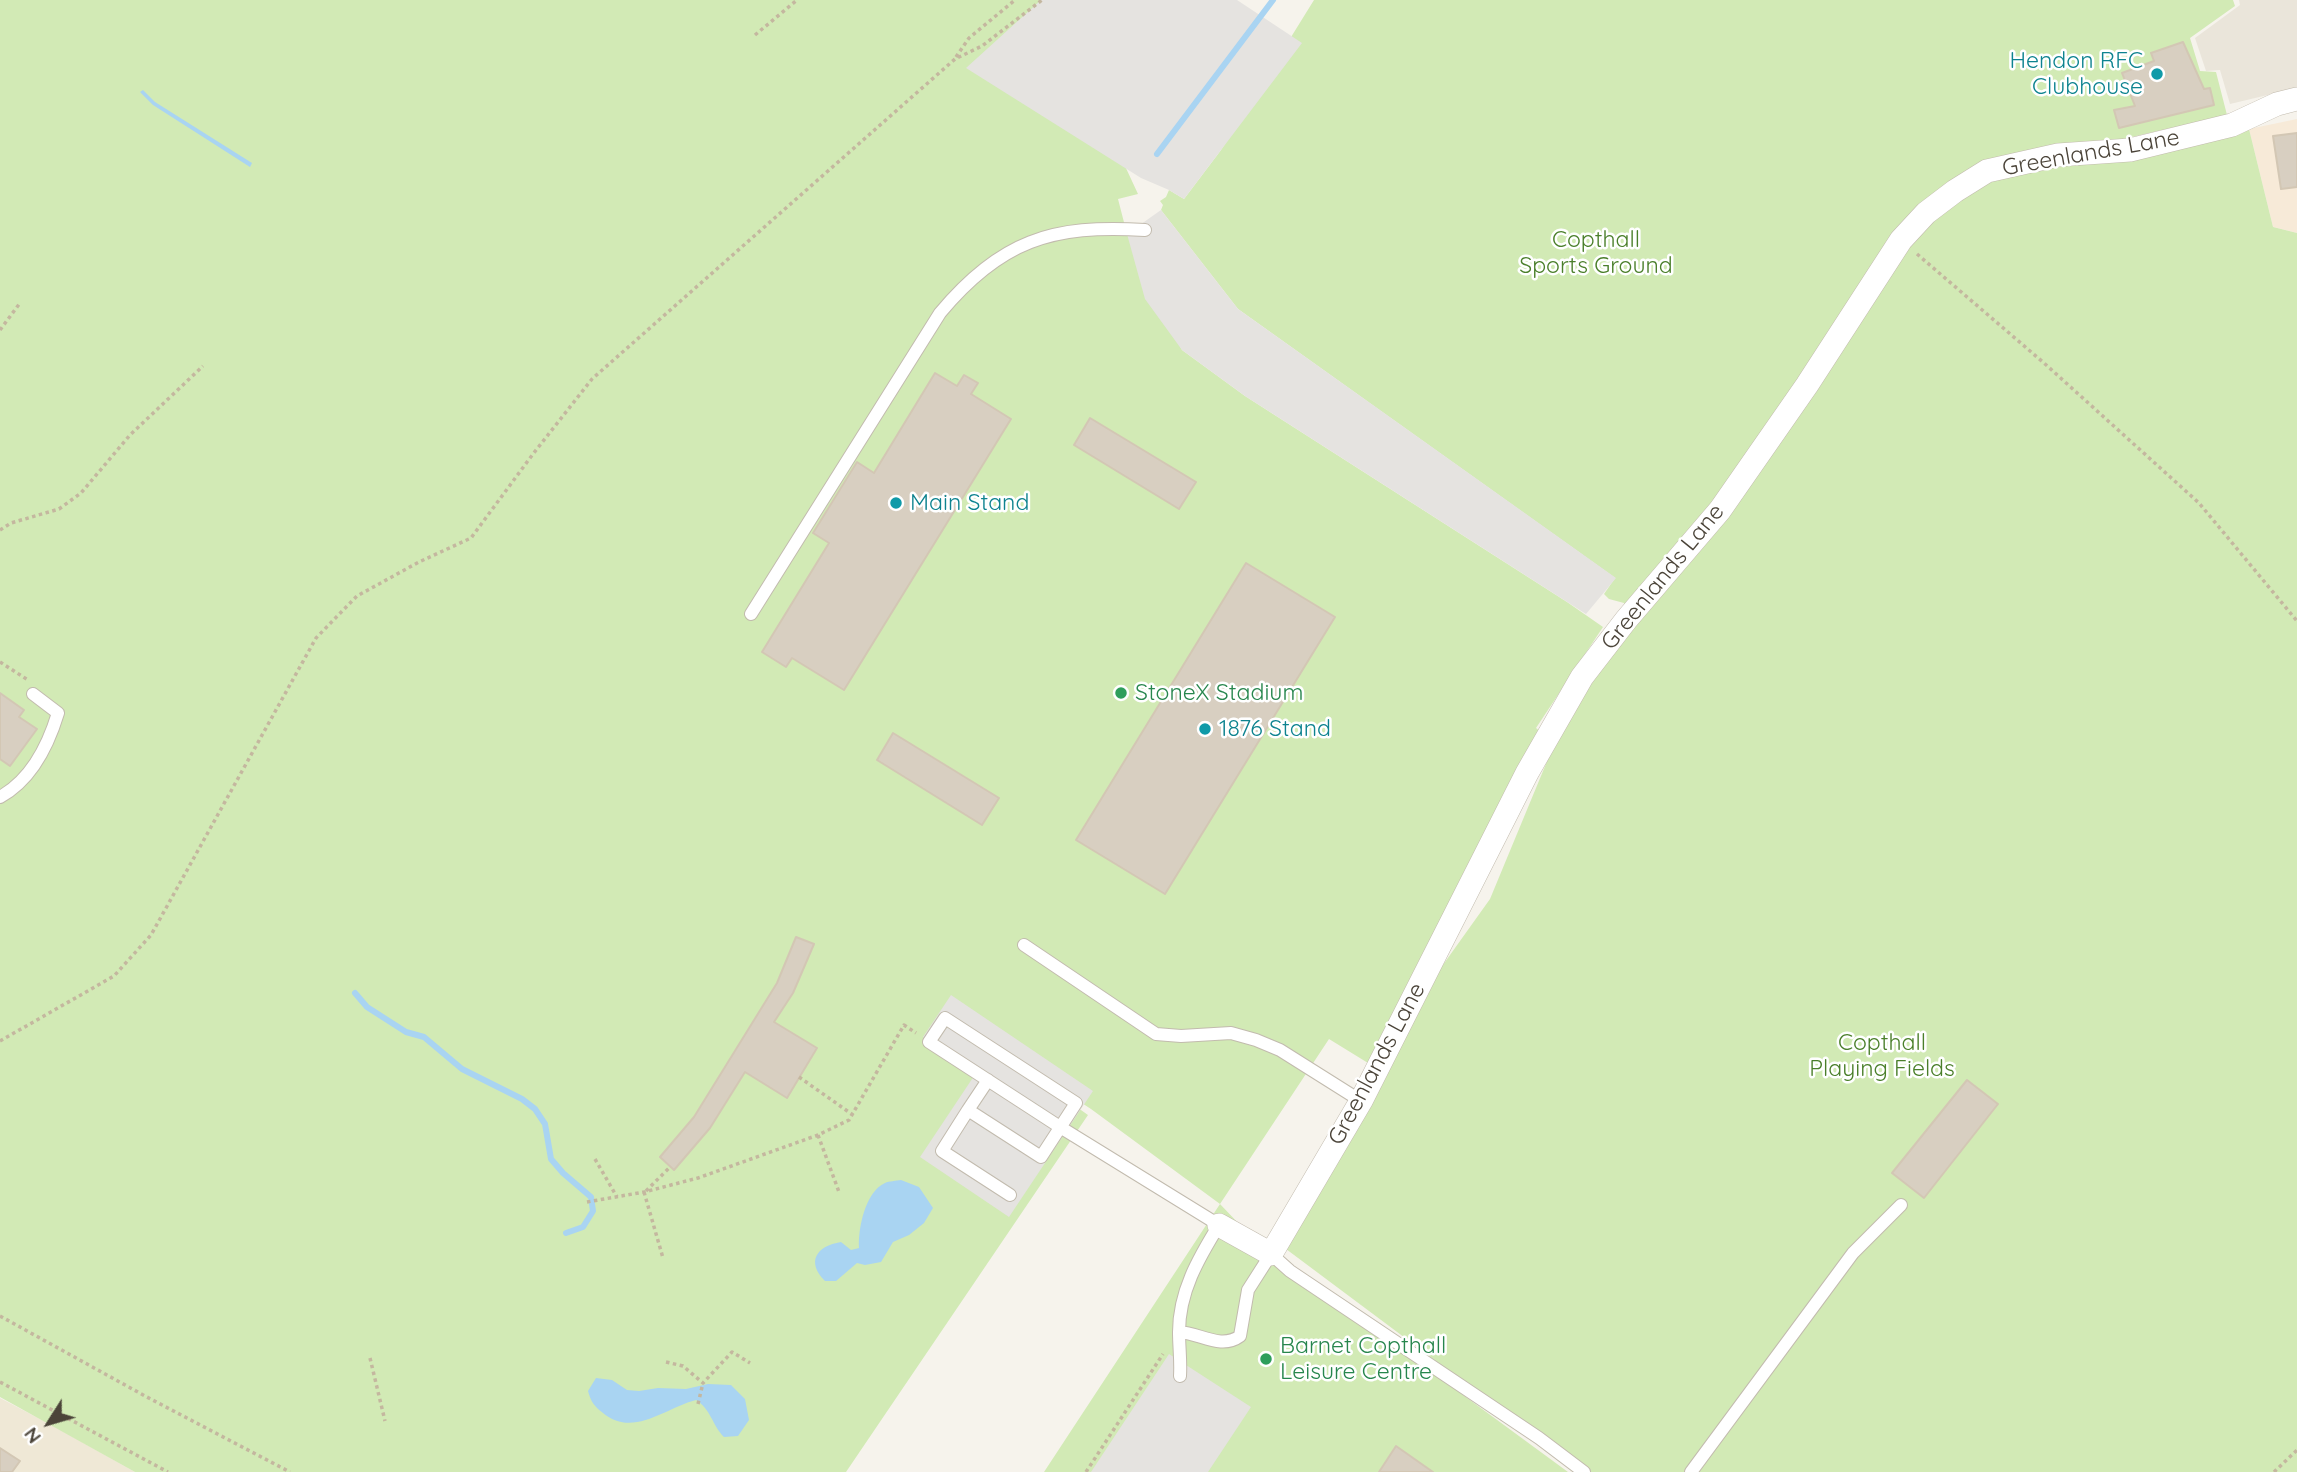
<!DOCTYPE html>
<style>
body{margin:0}
#map{position:relative;width:2297px;height:1472px;overflow:hidden;background:#f6f3ec;font-family:Quicksand,sans-serif}
canvas{display:block}
.north{position:absolute;left:14px;top:1388px;width:70px;height:70px;-webkit-text-stroke:5px #fff;paint-order:stroke;rotate:233deg;font-size:19px;font-weight:700;line-height:28px;text-align:center;color:#4b4439}
.north::after{content:'';display:block;margin:auto;width:24px;height:32px;background:#4b4439;clip-path:polygon(50% 0,100% 100%,50% 72%,0 100%)}
</style>
<div id="map">
<canvas width="2297" height="1472"></canvas>
<div class="north">N</div>
</div>
<script>
const ctx = document.querySelector('canvas').getContext('2d');
ctx.lineJoin = 'round';
function fillPath(path, color) { ctx.fillStyle = color; ctx.fill(path, 'evenodd'); }
function strokePath(path, color, width, dash) { ctx.strokeStyle = color; ctx.lineWidth = width; ctx.lineCap = dash ? 'butt' : 'round'; ctx.setLineDash(dash || []); ctx.stroke(path); }
function label(font, color, halo, rows, align = 'center') {
  ctx.font = font + ' Quicksand,sans-serif'; ctx.lineWidth = 5; ctx.setLineDash([]); ctx.textBaseline = 'middle'; ctx.strokeStyle = halo; ctx.fillStyle = color; for (const [text, x, y, turn = 0] of rows) {
    ctx.save(); ctx.translate(x, y); ctx.rotate((+turn || 0) * Math.PI / 180); ctx.textAlign = isNaN(turn) ? turn : align; if (halo) ctx.strokeText(text, 0, 0); ctx.fillText(text, 0, 0); ctx.restore();
  }
}
fillPath(new Path2D(`
 M2239 0H2297V88L2230 104 2220 70 2206 71 2195 38 2240 5Z`), '#eae5da');
fillPath(new Path2D(`
 M2297 119V233L2273 227 2249 129Z`), '#f7ead8');
fillPath(new Path2D(`
 M0 1398 59 1429 135 1472H0Z`), '#efe8d6');
fillPath(new Path2D(`
 M0 0H1048L1138 194 1118 199 1127 234 1182 350 1245 396 1567 602 1603 627 1536 728 1541 732 1368 1063 1329 1039 1220 1204 1260 1246 1568 1472H1044L1220 1204 1091 1109 957 1022 1088 1115 846 1472H135L0 1397Z
 M1314 0H2233L2235 6 2190 38 2200 71 2216 72 2227 115 2249 129 2273 227 2297 233V1472H1580L1539 1438 1286 1249 1395 1032 1490 899 1582 677 1626 620 1624 603 1609 599 1604 594 1615 578 1238 309 1161 210 1163 205 1160 201 1166 197 1169 190 1184 199 1221 150ZM2206 120 1958 189 2018 163Z`), '#d2eab5');
fillPath(new Path2D(`
 M1041 0H1237L1302 43 1184 199 1169 190 1141 178 966 68Z
 M1161 210 1238 309 1616 578 1586 614 1245 396 1182 350 1145 299 1127 234Z
 M951 995 1093 1091 1009 1217 920 1157 976 1073 923 1037Z
 M1169 1354 1251 1407 1208 1472H1091Z`), '#e5e3e0');
fillPath(new Path2D(`
 M143 90 155 102 252 163 250 167 153 105 140 92Z
 M901 1180 919 1187 933 1208 924 1223 909 1235 893 1242 881 1262 865 1265 857 1263 836 1281H825C806 1262 816 1246 841 1242L851 1250 859 1248C858 1229 865 1192 885 1183 889 1181 896 1181 901 1180Z
 M596 1378 612 1380 627 1390 639 1391 658 1388 686 1389 708 1384 731 1385 745 1399 749 1420 738 1436 724 1437C712 1425 711 1409 696 1400 665 1408 633 1438 603 1413 594 1406 591 1402 588 1391Z`), '#a9d4f2');
strokePath(new Path2D(`
 M1157 154 1273 0
 M355 993 367 1007 406 1032 424 1037 462 1069 522 1099 535 1109 545 1124 551 1159 563 1173 591 1197 593 1211 583 1227 566 1233`), '#a9d4f2', 6);
const building = new Path2D(`
 M2183 42 2204 89 2210 88 2214 105 2119 128 2114 110 2135 106 2122 73 2154 61 2151 53Z
 M2297 133V187L2281 189 2273 136Z
 M935 373 957 386 964 375 978 383 971 394 1011 419 844 690 792 658 786 667 762 652 829 543 813 533 857 462 874 473Z
 M1090 418 1196 482 1179 509 1074 445Z
 M1246 563 1335 617 1165 894 1076 840Z
 M0 693 24 710 19 717 37 729 10 766 0 759Z
 M893 733 999 798 982 825 877 760Z
 M796 937 814 944 793 993 774 1022 817 1048 787 1098 745 1072 710 1128 674 1170 660 1157 694 1117 777 983Z
 M1967 1080 1998 1104 1924 1198 1892 1173Z
 M1396 1446 1433 1472H1379Z
 M0 1448 20 1461 12 1472H0Z`);
fillPath(building, '#d8cfc1');
strokePath(building, '#d3c7b4', 2);
const service = new Path2D(`
 M751 614 940 313C1000 241 1052 224 1145 230
 M0 797C31 780 48 746 58 713L33 694
 M1024 945 1156 1034 1181 1036 1231 1033 1256 1040 1280 1050 1361 1101
 M968 1110 988 1080
 M1010 1195 942 1151 968 1110 1041 1157 1076 1103 945 1018 929 1042 1060 1127 1219 1225C1198 1259 1179 1292 1179 1332 1179 1347 1181 1361 1180 1376
 M1179 1332C1200 1333 1221 1350 1240 1336L1248 1290 1271 1254 1290 1271 1539 1438 1584 1472
 M1691 1472 1853 1253 1901 1205`);
const minor = new Path2D(`
 M1219 1225 1271 1254 1361 1101 1527 773 1582 677 1626 620 1720 510 1807 385 1901 240 1926 213 1955 191 1987 171 2058 155 2130 150 2232 125 2277 104 2297 99`);
strokePath(service, '#c2bbae', 14);
strokePath(minor, '#c2bbae', 24);
strokePath(new Path2D(`
 M755 35 797 0
 M956 57 969 38 1015 0
 M1917 254 2044 363 2199 503 2297 621
 M0 330 20 303
 M0 530 11 523 59 509 81 493 130 435 203 366
 M0 662 28 680
 M0 1041 114 976 151 935 316 638 357 596 419 562 471 538 533 454 592 379 955 59 982 46 1042 0
 M799 1077 853 1115
 M818 1135 839 1192
 M595 1159 617 1197
 M646 1191 670 1167
 M644 1192 663 1258
 M587 1202 644 1192 698 1178 818 1135 849 1120 904 1025 916 1033
 M0 1316 145 1396 290 1472
 M370 1358 385 1421
 M666 1362 683 1366 703 1383 732 1352 750 1363
 M0 1382 168 1472
 M698 1404 703 1383
 M1086 1472 1163 1354
 M2274 1472 2297 1450`), '#c4b79f', 3.5, [3.5, 3.5]);
strokePath(service, '#fff', 12);
strokePath(minor, '#fff', 23);
for (const [x, y, r, color] of [
 [2157,74,7,"#0f9aa8"],
 [896,503,7,"#0f9aa8"],
 [1121,693,7,"#2e9e5b"],
 [1205,729,7,"#0f9aa8"],
 [1266,1359,7,"#2e9e5b"]
]) { const dot = new Path2D(); dot.arc(x, y, r, 0, 2 * Math.PI); ctx.fillStyle = color; ctx.fill(dot); strokePath(dot, '#fff', 2.5); }
label('23px', '#0d838f', '#fff', [
 ["Hendon RFC",2143,61,"right"],
 ["Clubhouse",2143,87,"right"],
 ["Main Stand",910,503],
 ["1876 Stand",1219,729]
], 'left');
label('23px', '#4b4439', '#fff', [
 ["Greenlands Lane",2091,153,-10],
 ["Greenlands Lane",1663,577,-51],
 ["Greenlands Lane",1377,1064,-62]
]);
label('23px', '#4a7f2a', '#fff', [
 ["Copthall",1596,240],
 ["Sports Ground",1596,266],
 ["Copthall",1882,1043],
 ["Playing Fields",1882,1069]
]);
label('23px', '#27864d', '#fff', [
 ["StoneX Stadium",1135,693],
 ["Barnet Copthall",1280,1346],
 ["Leisure Centre",1280,1372]
], 'left');
</script>
